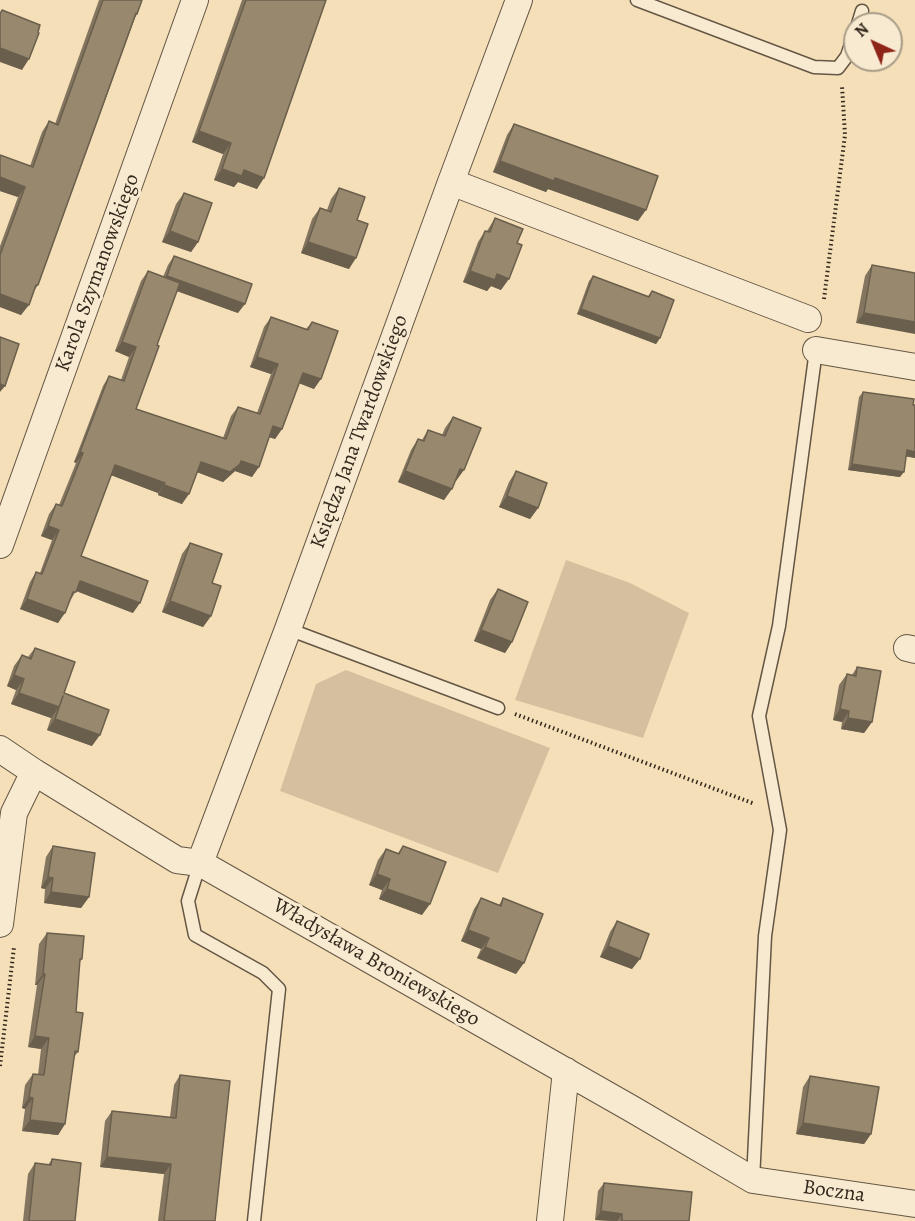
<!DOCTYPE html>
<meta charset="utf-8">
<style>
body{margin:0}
#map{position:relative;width:915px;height:1221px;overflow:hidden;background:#f5dfb8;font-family:Alegreya,serif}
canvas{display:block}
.north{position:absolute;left:843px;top:12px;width:60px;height:60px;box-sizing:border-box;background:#f8ead1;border:2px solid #a99d89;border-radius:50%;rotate:316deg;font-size:16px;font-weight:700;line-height:24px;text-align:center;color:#33291d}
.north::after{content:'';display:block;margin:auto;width:21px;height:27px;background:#8f2418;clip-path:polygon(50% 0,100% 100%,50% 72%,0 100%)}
</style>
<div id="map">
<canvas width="915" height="1221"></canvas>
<div class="north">N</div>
</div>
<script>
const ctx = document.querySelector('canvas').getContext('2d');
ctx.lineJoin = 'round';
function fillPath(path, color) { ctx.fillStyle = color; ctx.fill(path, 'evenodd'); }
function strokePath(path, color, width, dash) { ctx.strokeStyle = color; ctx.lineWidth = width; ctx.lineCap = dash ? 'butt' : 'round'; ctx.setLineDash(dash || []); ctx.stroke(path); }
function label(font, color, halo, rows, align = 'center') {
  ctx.font = font + ' Alegreya,serif'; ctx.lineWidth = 6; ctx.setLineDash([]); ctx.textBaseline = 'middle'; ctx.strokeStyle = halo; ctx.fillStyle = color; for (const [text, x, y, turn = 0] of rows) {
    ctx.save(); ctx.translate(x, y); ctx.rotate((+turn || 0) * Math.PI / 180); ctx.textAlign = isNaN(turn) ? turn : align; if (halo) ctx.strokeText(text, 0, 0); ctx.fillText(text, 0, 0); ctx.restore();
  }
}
fillPath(new Path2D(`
 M566 560 630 583 689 613 643 738 515 700Z
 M346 670 550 748 498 873 280 791 316 684Z`), '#d4c09e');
const service = new Path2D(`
 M637 0 814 67 838 68 847 56 855 32
 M858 24 862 11
 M288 629 498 708
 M200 863 188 901 195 935 263 973 279 989 254 1221
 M753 1180 765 936 780 830 759 716 779 626 816 350`);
const minor = new Path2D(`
 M451 182 808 319
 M816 350 915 367
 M0 545 195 0
 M907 648 915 650
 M0 749 34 772 177 860 200 863 632 1109 753 1180 915 1204
 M200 863 288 629 451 182 519 0
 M0 924 14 813 34 772
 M550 1221 566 1071`);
strokePath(service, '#645644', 15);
strokePath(minor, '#645644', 28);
strokePath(new Path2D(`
 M824 299 845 135 842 86
 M515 714 755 804
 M0 1066 14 947`), '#33291d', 4, [1.5, 3]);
strokePath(service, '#f8ead1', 12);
strokePath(minor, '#f8ead1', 26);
fillPath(new Path2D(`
 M99 0H142L137 14 135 18 38 285 34 291 21 315 0 307V246L18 197 0 191V155L30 166 42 132 49 121 55 124Z
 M242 0H326L257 189 238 182 234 187 214 180 223 154 192 142Z
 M514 124 638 221 548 189 546 192 493 172 507 135Z
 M339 188 357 220 349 269 301 253 312 219 320 208 327 210 331 199Z
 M184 193 198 242 191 252 162 242 176 204Z
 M495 218 501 290 491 286 487 291 463 282 478 242 485 231H487Z
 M174 256 238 313 177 291 157 345 136 409 223 438 231 416 238 407 257 413 271 374 250 367 264 327 271 317 306 329 312 322 314 389 299 383 282 429 275 439 269 437 252 477 235 471 223 482 197 472 182 504 158 495V493L111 475 81 556 133 613 76 591 70 601 58 623 20 609 30 582 36 572 40 573 52 540 41 536 49 514 56 504 59 505 76 463 74 462 103 386 109 376 121 380 129 357 115 351 141 281 148 271 163 277 168 265Z
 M872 265 915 273 856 323 865 276Z
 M593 276 648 296 652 291 660 338 656 344 577 314 589 281Z
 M863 392 915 405V458L906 456 900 477 848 470 859 397Z
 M453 417 456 481H455L444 500 398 482 411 450 418 439 422 440 428 430 442 435 445 428Z
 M516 471 538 508 530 519 499 507 509 482Z
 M190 543 212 583 211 616 203 627 162 612 182 554Z
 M498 589 512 642 505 653 474 641 490 600Z
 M35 648 64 693 92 746 47 730 51 718 11 704 16 690 7 686 14 666 22 655 28 657Z
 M857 667 872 722 864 733 841 729 842 722 833 720 839 685 847 674 852 675Z
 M53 846 89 897 81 908 44 903 45 889 41 888 46 857Z
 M403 846 422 915 379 899 382 890 369 885 378 860 386 849 398 853Z
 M481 898 499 905 503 898 516 974 477 958 481 949 461 941 474 909Z
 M617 921 632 969 600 957 610 932Z
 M47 933 82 959 79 963 76 1012 78 1052 74 1057 65 1124 58 1135 22 1131 25 1109 22 1108 25 1085 33 1074 38 1075 41 1049 28 1047 37 985H35L39 944Z
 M180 1075 215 1221H158L164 1174 100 1167 105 1121 112 1111 170 1117 174 1085Z
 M810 1076 871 1134 864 1144 796 1134 803 1087Z
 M52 1159 75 1221H23L28 1174 35 1163 48 1165Z
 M604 1183 689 1221H610L595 1220 598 1191Z`), '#83755f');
fillPath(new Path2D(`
 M0 48 29 59 22 70 0 62Z
 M199 131 231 143 223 154 192 142Z
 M500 161 555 178 646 210 638 221 548 189 546 192 493 172Z
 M222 169 244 170 264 178 257 189 238 182 234 187 214 180Z
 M0 177 25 187 18 197 0 191Z
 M170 231 198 242 191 252 162 242Z
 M308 242 356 258 349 269 301 253Z
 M470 271 497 274 509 279 501 290 491 286 487 291 463 282Z
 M167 276 245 304 238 313 160 285Z
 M0 294 29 305 21 315 0 307Z
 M581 309 660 338 656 344 577 314Z
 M864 313 915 322V334L856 323Z
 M122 342 136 347 129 357 115 351Z
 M257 357 278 364 271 374 250 367Z
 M303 373 321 379 314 389 296 382Z
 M0 384 5 386 0 392Z
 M273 426 282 429 275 439 266 436Z
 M907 450 915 452V458L903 456Z
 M80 452 83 453 76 463 74 462Z
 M241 461 259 467 252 477 235 471 223 482 194 471 201 462Z
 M852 464 904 472 900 477 848 470Z
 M115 465 165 483 158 493 108 474Z
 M460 469 464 470 456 481 452 480Z
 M405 471 452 489 444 500 398 482Z
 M164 485 189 494 182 504 158 495Z
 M507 496 538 508 530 519 499 507Z
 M48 526 59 530 52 540 41 536Z
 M80 581 140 603 133 613 74 590Z
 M27 599 65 613 58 623 20 609Z
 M170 601 211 616 203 627 162 612Z
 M481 630 512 642 505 653 474 641Z
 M14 675 24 679 16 690 7 686Z
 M19 693 59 707 51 718 11 704Z
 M840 709 849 711 842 722 833 720Z
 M848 718 872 722 864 733 841 729Z
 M55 719 100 735 92 746 47 730Z
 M377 874 390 879 382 890 369 885Z
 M48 877 53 878 45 889 41 888Z
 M387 889 430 904 422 915 379 899Z
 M51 892 89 897 81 908 44 903Z
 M468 930 489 938 481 949 461 941Z
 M608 946 640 959 632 969 600 957Z
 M485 947 524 963 516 974 477 958Z
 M43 974H45L37 985H35Z
 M35 1036 49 1038 41 1049 28 1047Z
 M29 1097 33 1098 25 1109 22 1108Z
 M30 1120 65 1124 58 1135 22 1131Z
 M803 1123 871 1134 864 1144 796 1134Z
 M107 1157 171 1164 164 1174 100 1167Z
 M601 1211 622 1214 617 1221 595 1220Z`), '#6a5f4d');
const building = new Path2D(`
 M103 0H142L137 14 136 13 38 285H36L29 305 0 294V255L25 187 0 177V155L33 167 49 121 58 125Z
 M246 0H326L264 178 244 170 242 176 222 169 231 143 199 131Z
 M2 10 40 25 38 32 39 33 29 59 0 48V14Z
 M514 124 658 176 646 210 555 178 554 181 500 161Z
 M339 188 365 197 357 220 368 224 356 258 308 242 320 208 331 212Z
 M184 193 212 203 198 242 170 231Z
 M495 218 523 229 517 243 522 245 509 279 497 274 495 280 470 271 485 231 490 232Z
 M174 256 252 284 245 304 167 276Z
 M872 265 915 273V322L864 313Z
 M148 271 180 283 157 345 159 346 136 409 226 439 238 407 260 414 278 364 257 357 271 317 308 330 312 322 338 331 321 379 303 373 282 429 273 426 259 467 241 461 240 464 230 472 201 462 189 494 164 485 165 483 115 465 81 556 148 581 140 603 80 581 76 592H73L65 613 27 599 36 572 42 574 59 530 48 526 56 504 62 506 83 453 80 452 109 376 124 381 136 347 122 342Z
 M593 276 649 297 652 291 674 300 660 338 581 309Z
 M0 337 19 344 5 386 0 384Z
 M863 392 914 399 913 405H915V452L907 450 904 472 852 464Z
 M453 417 481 428 464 470 460 469 452 489 405 471 418 439 424 441 428 430 445 436Z
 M516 471 547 483 538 508 507 496Z
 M190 543 222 554 212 583 221 586 211 616 170 601Z
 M498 589 528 602 512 642 481 630Z
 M35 648 75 662 64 693 109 710 100 735 55 719 63 696 59 707 19 693 24 679 14 675 22 655 31 659Z
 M857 667 881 671 872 722 848 718 849 711 840 709 847 674 856 676Z
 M53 846 95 853 89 897 51 892 53 878 48 877Z
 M403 846 446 862 430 904 387 889 390 879 377 874 386 849 399 854Z
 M481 898 501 906 503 898 543 914 524 963 485 947 489 938 468 930Z
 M617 921 649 934 640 959 608 946Z
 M47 933 84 936 82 959H80L76 1012 83 1013 78 1052 75 1051 65 1124 30 1120 33 1098 29 1097 33 1074 44 1075 49 1038 35 1036 45 974H43Z
 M180 1075 230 1081 215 1221H164L171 1164 107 1157 112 1111 176 1118Z
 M810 1076 879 1087 871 1134 803 1123Z
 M52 1159 81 1163 75 1221H29L35 1163 51 1165Z
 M604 1183 692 1192 689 1221H622V1214L601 1211Z`);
fillPath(building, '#98886e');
strokePath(building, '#6a5f4d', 1.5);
label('21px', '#33291d', '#f8ead1', [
 ["Karola Szymanowskiego",98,273,-70],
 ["Księdza Jana Twardowskiego",360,432,-70],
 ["Władysława Broniewskiego",376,963,30],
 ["Boczna",834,1192,8]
]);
</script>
